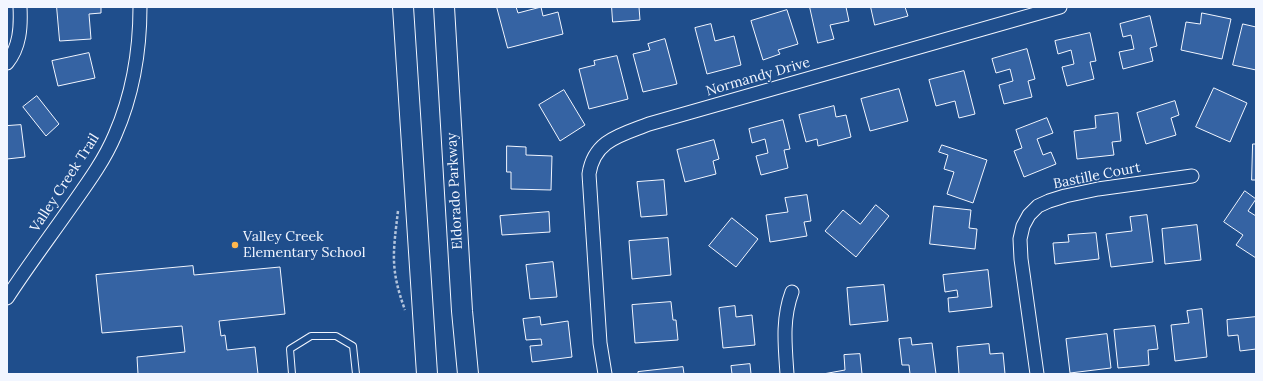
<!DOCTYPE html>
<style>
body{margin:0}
#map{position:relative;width:1263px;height:381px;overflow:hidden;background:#1f4e8c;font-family:Lora,serif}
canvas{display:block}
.frame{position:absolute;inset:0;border:8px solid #f2f6ff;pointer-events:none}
</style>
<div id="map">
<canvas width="1263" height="381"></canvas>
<div class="frame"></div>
</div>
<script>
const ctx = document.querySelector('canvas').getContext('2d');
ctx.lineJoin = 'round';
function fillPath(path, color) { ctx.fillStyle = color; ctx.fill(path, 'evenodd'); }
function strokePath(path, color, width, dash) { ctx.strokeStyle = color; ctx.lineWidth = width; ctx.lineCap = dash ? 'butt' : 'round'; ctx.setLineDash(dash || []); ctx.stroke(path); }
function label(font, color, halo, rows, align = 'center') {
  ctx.font = font + ' Lora,serif'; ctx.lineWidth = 3; ctx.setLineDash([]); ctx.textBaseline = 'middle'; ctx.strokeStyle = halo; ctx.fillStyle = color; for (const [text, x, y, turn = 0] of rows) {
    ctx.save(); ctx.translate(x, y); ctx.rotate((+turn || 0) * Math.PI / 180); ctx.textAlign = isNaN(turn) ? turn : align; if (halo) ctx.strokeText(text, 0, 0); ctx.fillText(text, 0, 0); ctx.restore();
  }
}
const building = new Path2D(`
 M57 7H101V13L89 14 91 39 60 41Z
 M497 7H516L518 13 541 7 543 16 558 12 563 34 508 48Z
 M612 7H639L640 20 613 22Z
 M810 7H846L849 21 830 25 834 39 818 43Z
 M871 7H905L908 16 875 25Z
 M787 10 798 44 778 50 780 54 763 60 751 21Z
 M1202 13 1231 19 1222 59 1181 50 1186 22 1200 24Z
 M1150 16 1157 46 1150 48 1153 61 1123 69 1119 52 1134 49 1131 35 1123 37 1120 24Z
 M711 24 715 41 734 36 741 65 707 74 695 28Z
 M1243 24 1256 27V70L1233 65Z
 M1090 33 1096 61 1090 62 1094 79 1067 86 1062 67 1074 64 1071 50 1058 54 1055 41Z
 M665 39 677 84 643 92 633 54 650 50 648 44Z
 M1027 49 1035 79 1028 81 1032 97 1004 104 999 85 1013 81 1010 69 996 73 992 59Z
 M89 53 95 78 58 86 52 61Z
 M617 56 628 99 589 109 579 69 595 65 594 61Z
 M964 71 975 114 959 118 955 101 936 106 929 80Z
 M1214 88 1247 103 1230 142 1196 127Z
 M899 89 908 121 870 131 861 99Z
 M564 90 585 125 560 141 539 105Z
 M37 96 59 124 46 136 23 107Z
 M1175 101 1179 115 1171 118 1176 135 1146 144 1137 113Z
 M834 106 836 117 846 115 851 137 818 146 817 139 806 142 799 115Z
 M1118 113 1121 141 1112 142 1114 155 1077 159 1074 131 1096 128 1095 116Z
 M1047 118 1053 133 1037 139 1043 155 1051 152 1056 164 1024 177 1014 151 1022 148 1016 130Z
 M783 120 790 149 784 150 788 168 761 175 756 156 768 153 765 139 752 143 749 129Z
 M21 125 25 157 7 159V126Z
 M714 140 719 159 713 161 716 174 685 182 677 150Z
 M1253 144H1256V180H1252Z
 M942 145 987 160 973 203 947 194 954 172 944 169 948 155 939 152Z
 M507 146 526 147V155L552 156 551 190 511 189V172H507Z
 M664 180 667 215 641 217 637 182Z
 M1245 191 1256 199 1248 211 1256 216V258L1236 245 1243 235 1224 222Z
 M807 195 811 221 804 222 807 236 770 242 766 215 788 212 785 198Z
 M876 205 889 216 856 257 825 231 843 210 860 224Z
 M934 206 971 210 969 228 977 229 975 249 930 244Z
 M549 212 550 232 502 235 500 216Z
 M1147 215 1153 262 1111 267 1106 234 1132 231 1130 217Z
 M732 218 758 239 736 267 709 246Z
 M1197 225 1201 260 1165 264 1162 229Z
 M1096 233 1099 259 1055 264 1053 243 1069 242 1068 235Z
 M668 238 671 275 632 279 629 241Z
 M553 262 557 297 530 299 526 265Z
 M193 266 194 275 280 267 285 314 219 321 221 336 225 335 227 350 255 347 258 374H138L137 357 185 352 182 326 102 333 96 275Z
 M988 270 992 307 949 312 948 298 958 297 957 290 945 292 943 275Z
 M884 285 888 321 850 325 847 288Z
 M671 302 673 320H676L678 340 635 343 632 305Z
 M735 306 736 317 752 315 755 345 723 348 719 308Z
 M1202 309 1207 357 1175 361 1171 325 1189 323 1187 311Z
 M540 317 541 325 568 321 572 357 532 362 530 346 542 345 541 339 526 340 523 319Z
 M1256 317V349L1240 351 1238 335 1228 336 1227 320Z
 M1155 326 1158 349 1148 350 1149 365 1118 368 1114 330Z
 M1107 334 1111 368 1070 373 1066 339Z
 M911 338 912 345 932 343 936 374H910L909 365H902L899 339Z
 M989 344 990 354 1003 353 1005 374H959L957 347Z
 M860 354 862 374H823L845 370 844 355Z
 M750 364 751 374H732L731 366Z
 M683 367 684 374H638V372Z`);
fillPath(building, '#3563a3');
strokePath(building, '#f2f6ff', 1);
const service = new Path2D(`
 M292 374 290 349 311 336H336L353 346 356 374`);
const minor = new Path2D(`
 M7 63C20 47 21 27 20 7
 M7 298C27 267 49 238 70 208 87 184 104 161 115 135 133 94 140 51 140 7
 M605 374 600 343 589 174C594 140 621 135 649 124L1060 7
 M787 374C785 345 782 319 792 292
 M1037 374 1021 259 1020 239 1023 226 1029 215 1038 206 1049 201 1065 196 1098 189 1192 176`);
const primary = new Path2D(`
 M403 7 427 374
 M444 7 462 311 468 374`);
strokePath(service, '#f2f6ff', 8);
strokePath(minor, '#f2f6ff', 15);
strokePath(primary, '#f2f6ff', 22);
strokePath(new Path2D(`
 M398 211C393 253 390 269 405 310`), '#b3c4dc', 2.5, [3, 2]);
strokePath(service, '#1f4e8c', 6);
strokePath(minor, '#1f4e8c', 13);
strokePath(primary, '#1f4e8c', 20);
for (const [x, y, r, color] of [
 [235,245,4,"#ffb74d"]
]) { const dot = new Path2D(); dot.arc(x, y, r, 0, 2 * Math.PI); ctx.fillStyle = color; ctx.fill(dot); strokePath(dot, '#1f4e8c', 1.5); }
label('14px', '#f2f6ff', '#1f4e8c', [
 ["Normandy Drive",758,77,-16],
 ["Bastille Court",1097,176,-11],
 ["Valley Creek Trail",65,183,-57],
 ["Eldorado Parkway",455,191,-93]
]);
label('14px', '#f2f6ff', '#1f4e8c', [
 ["Valley Creek",243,237],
 ["Elementary School",243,253]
], 'left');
</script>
